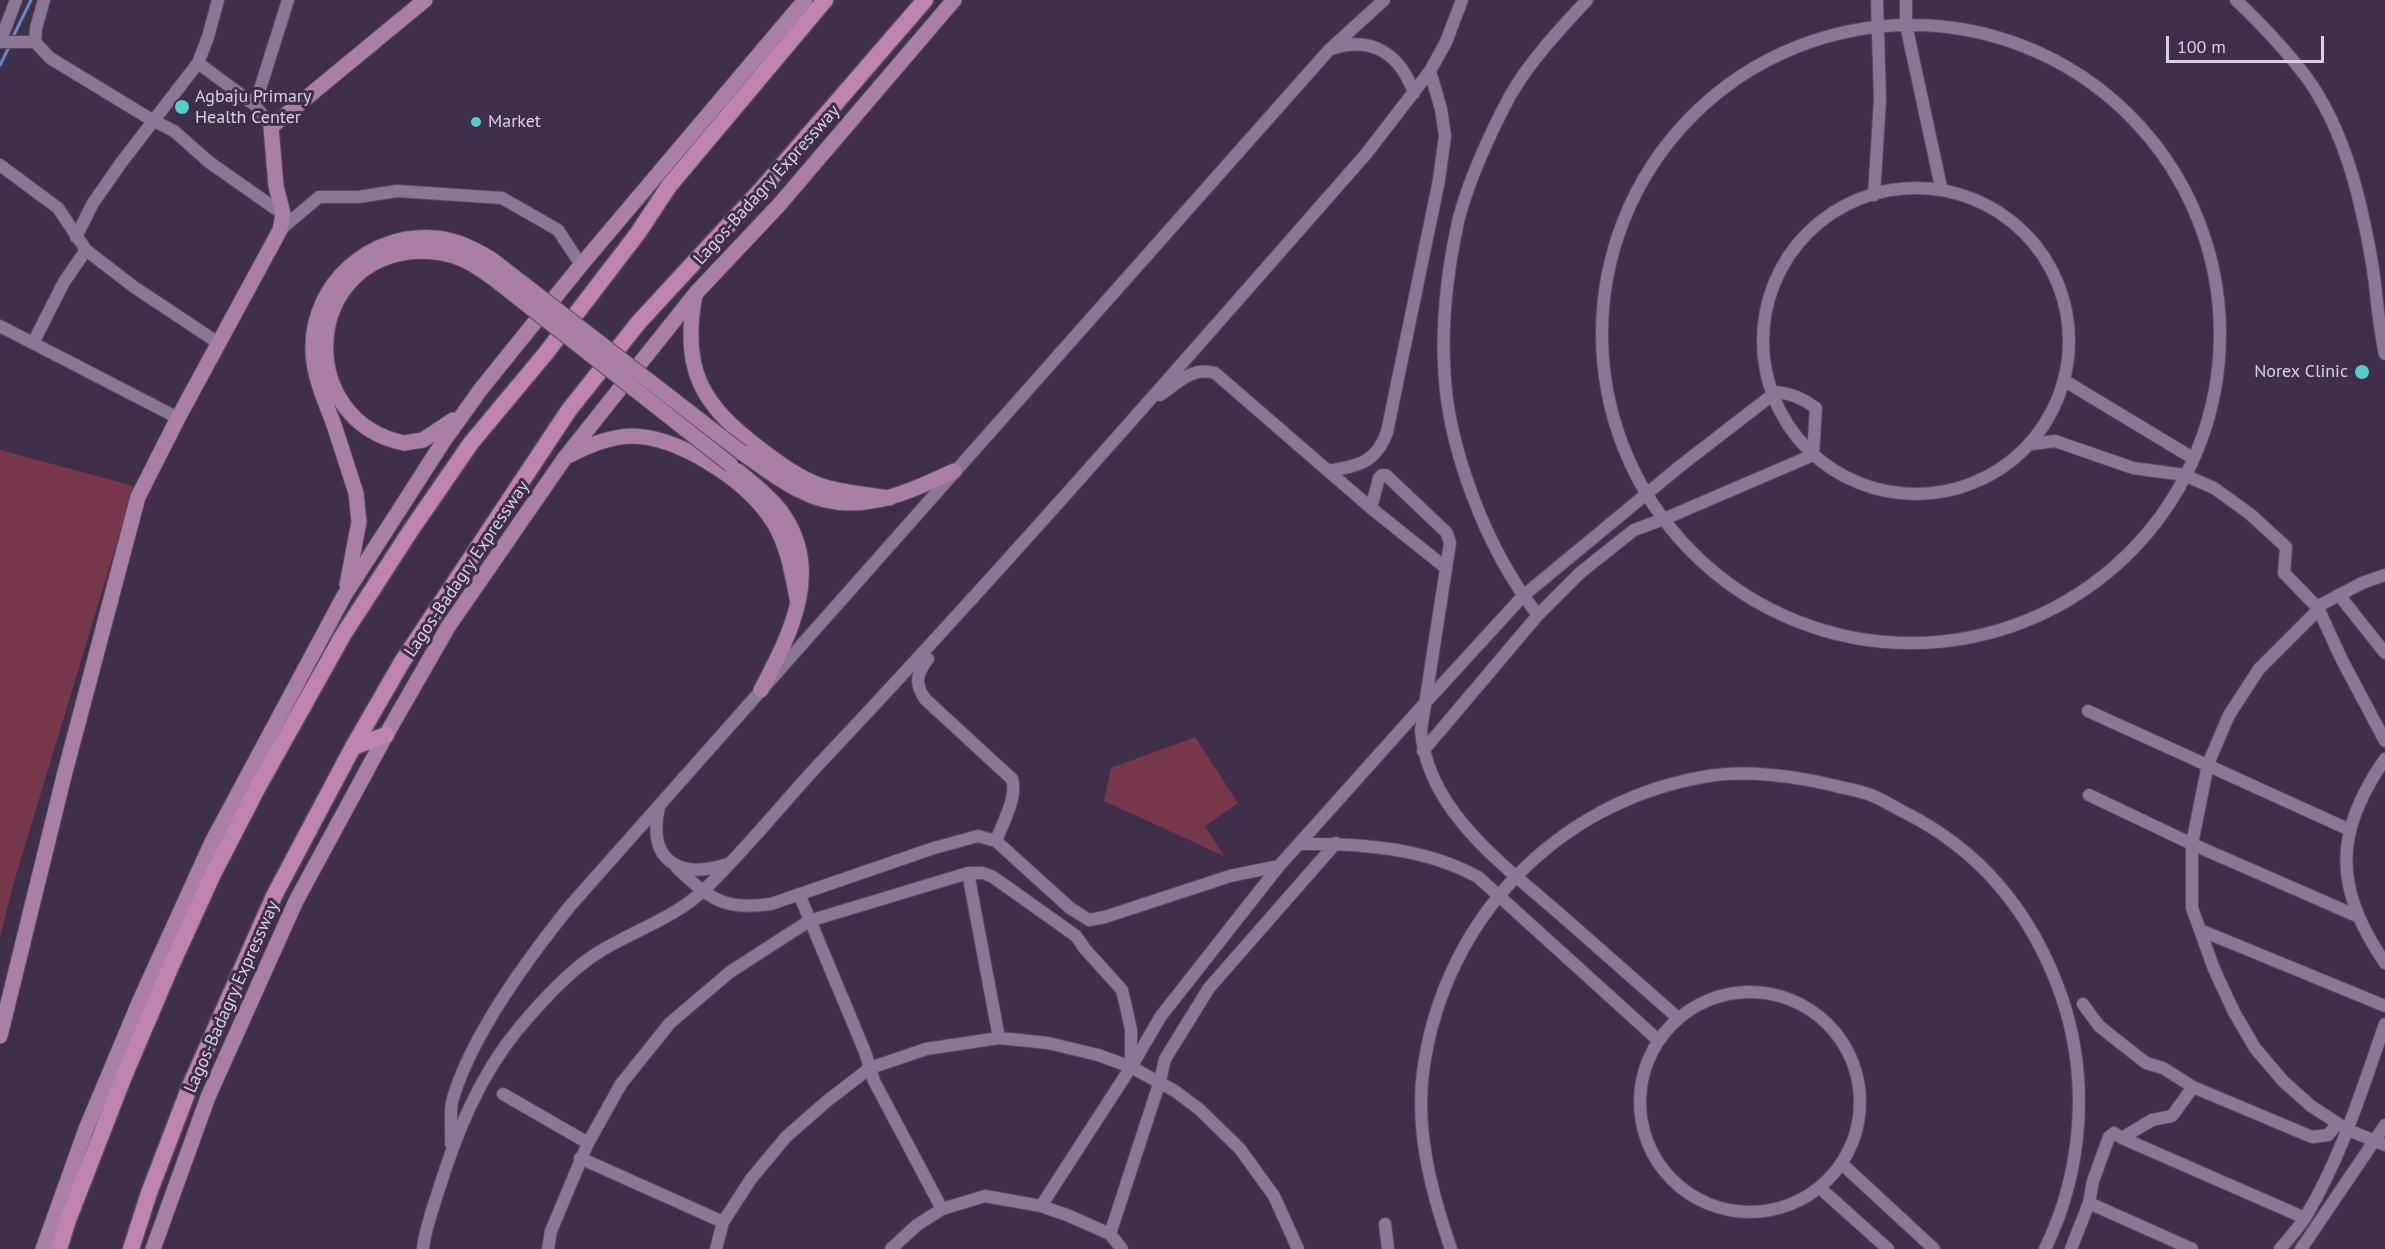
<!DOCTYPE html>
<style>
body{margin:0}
#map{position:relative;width:2385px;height:1249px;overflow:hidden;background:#402f48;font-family:"PT Sans",sans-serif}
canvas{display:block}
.scale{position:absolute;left:2166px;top:36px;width:158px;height:27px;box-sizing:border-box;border:3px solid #dad0e0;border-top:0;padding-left:8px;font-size:18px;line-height:21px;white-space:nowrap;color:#dad0e0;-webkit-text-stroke:4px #402f48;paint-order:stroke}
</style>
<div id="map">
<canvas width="2385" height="1249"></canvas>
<div class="scale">100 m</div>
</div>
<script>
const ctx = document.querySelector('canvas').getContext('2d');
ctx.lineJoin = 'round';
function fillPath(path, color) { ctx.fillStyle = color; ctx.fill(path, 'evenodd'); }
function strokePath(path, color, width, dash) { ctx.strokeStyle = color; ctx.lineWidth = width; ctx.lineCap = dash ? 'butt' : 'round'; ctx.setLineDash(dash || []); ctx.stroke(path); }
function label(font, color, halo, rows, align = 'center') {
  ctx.font = font + ' "PT Sans",sans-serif'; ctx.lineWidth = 6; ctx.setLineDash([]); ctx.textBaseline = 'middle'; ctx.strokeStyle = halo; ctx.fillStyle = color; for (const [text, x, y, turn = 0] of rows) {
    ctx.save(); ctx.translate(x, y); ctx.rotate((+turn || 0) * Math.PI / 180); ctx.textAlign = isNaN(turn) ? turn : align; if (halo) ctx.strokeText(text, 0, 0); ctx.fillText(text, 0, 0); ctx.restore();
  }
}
fillPath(new Path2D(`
 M0 450 134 486 14 882 0 937Z
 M1195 737 1238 803 1205 826 1224 856 1104 801 1111 768Z`), '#77384b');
strokePath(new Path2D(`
 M12 39 31 0
 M0 65 10 45`), '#6786cb', 3);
const minor = new Path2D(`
 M44 0 36 28 35 42 50 58 152 120 174 131 209 162 283 214
 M1906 0V25L1941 187
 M2236 0C2261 24 2286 50 2307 78 2345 131 2361 200 2372 263 2377 293 2378 324 2385 354
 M1602 334a309 309 0 1 1 618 0a309 309 0 1 1-618 0Z
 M0 42 16 0
 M0 42H35
 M1331 49C1372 35 1400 54 1414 93
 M198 63 255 105 271 127
 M255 105 288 0
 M0 165 58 208 86 250 134 287 220 344
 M1763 341a153 153 0 1 1 306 0a153 153 0 1 1-306 0Z
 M1874 195 1880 99 1877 0
 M280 230 319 197H358L397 191 502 198 558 230 581 265
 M76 237 93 203 121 163 198 63 208 37 218 0
 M0 326 178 418
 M33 343 64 282 86 250
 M2065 381 2191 457
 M1160 395C1178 383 1192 366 1215 373L1371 508 1446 568
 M2033 444 2055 441 2133 468 2184 475 2214 488 2250 514 2286 547 2284 573 2318 608 2342 660 2385 741
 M1328 471C1358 466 1376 463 1387 432L1439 180 1445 136 1441 109 1430 71
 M1371 508 1379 478 1382 475H1386L1447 533 1450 543 1421 730C1427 811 1504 865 1561 915 1600 949 1639 984 1678 1018
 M2385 575 2362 583 2322 604 2313 615 2259 669 2229 715 2208 764 2192 844V908L2214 969 2234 1012 2255 1048 2283 1081 2311 1106 2348 1130 2385 1145
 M2339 595 2385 653
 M1538 615C1487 551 1446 446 1444 363 1442 316 1448 268 1458 222 1467 184 1491 131 1510 96 1529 62 1560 29 1587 0
 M928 659C917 673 914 683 925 699L1012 779C1018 797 1002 824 996 841
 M2088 711 2350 830
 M2385 759C2333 833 2334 889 2385 963
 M2089 795 2192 844 2357 916
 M659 807C647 861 679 880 728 864
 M1301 844C1360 843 1425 848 1478 877L1658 1040
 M677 868C710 899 724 911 771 904L934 848 978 836 996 841 1070 908 1089 920 1105 917 1230 876 1279 866
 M968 873 999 1038
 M799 894 865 1052 874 1081 942 1209
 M2200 930 2385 1006
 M1640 1102a110 110 0 1 1 220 0a110 110 0 1 1-220 0Z
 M2083 1004 2099 1026 2146 1063 2163 1068 2193 1087 2312 1137 2328 1135 2337 1124
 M503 1094 588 1143
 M2122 1138 2152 1120 2172 1116 2193 1087
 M451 1144C452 1129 449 1111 453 1098 472 1035 529 957 570 906L1329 50 1384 0
 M580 1158 723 1222
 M1841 1163 1934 1249
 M1820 1188 1888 1249
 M2089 1203 2192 1249
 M1041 1206 1131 1067 1161 1016 1279 866 1425 703 1523 596 1679 467 1776 392C1791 393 1804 399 1816 408L1813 455 1664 519 1634 530 1581 572 1538 615 1423 751
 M1385 1224 1388 1249
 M1110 1234 1160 1081 1165 1059 1209 988 1336 843
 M423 1249C425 1229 432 1211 438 1192 456 1134 479 1076 519 1028 540 1003 571 969 599 952 633 931 677 917 706 888 746 849 782 804 820 763 1007 565 1186 359 1366 154L1430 71 1446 42 1462 0
 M548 1249 551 1231 588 1143 621 1084 670 1023 730 972 809 921 968 873H983L993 877 1076 936 1085 949 1122 990 1131 1029V1063
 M716 1249 723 1222 751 1179 786 1137 827 1101 870 1068 926 1049 999 1038 1048 1043 1098 1055 1131 1067 1175 1091 1199 1109 1240 1149 1274 1196 1298 1249
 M891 1249 917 1225 942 1209 985 1196 1041 1206 1067 1215 1110 1234 1122 1249
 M1451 1249C1431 1191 1414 1127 1424 1065 1446 919 1556 803 1703 777 1743 769 1796 776 1836 786 1846 789 1858 790 1868 794 1880 798 1892 806 1904 812 1982 851 2032 913 2061 995 2090 1078 2083 1171 2045 1249
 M2071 1249 2089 1203 2093 1181 2109 1137 2114 1133 2122 1138 2305 1218
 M2280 1249C2289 1238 2299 1228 2306 1216 2342 1156 2362 1089 2385 1024
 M2301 1249 2385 1125`);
const major = new Path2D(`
 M695 295C681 369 701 404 759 448 779 463 798 478 822 486 844 493 867 494 889 498
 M404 443 423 440 453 420
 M741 452C760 465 778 480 799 490 853 519 904 494 954 471
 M570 455C589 445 609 437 631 436 678 436 744 479 770 517 788 542 792 574 798 603
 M738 471C752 483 767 494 779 509 825 568 791 633 761 690
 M347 585 359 522 356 493
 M0 1036 64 776 138 497 178 418 280 230 283 214 276 186 271 127 425 0
 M43 1249 86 1129 141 998 212 842 344 596 443 442 481 389 581 265 805 0
 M153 1249 208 1097 296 901 386 735 448 627 564 459 696 293 779 205 954 0`);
const highway = new Path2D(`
 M353 747 386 735
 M59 1249 68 1220 124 1076 171 966 214 872 259 785 343 635 411 530 471 443 546 353 638 233 669 186 825 0
 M131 1249 149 1193 190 1086 274 896 353 747 402 662 569 410 639 322 760 191 925 0`);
strokePath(minor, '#584b60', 14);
strokePath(major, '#584b60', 17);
strokePath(highway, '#584b60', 19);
strokePath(minor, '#897793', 12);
strokePath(major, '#a97fa3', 15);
strokePath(highway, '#bf84ae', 16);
const majorBridge = new Path2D(`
 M404 443C297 421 301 267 408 252 427 250 445 252 462 259 474 264 486 273 497 281L731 465
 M356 493C349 471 342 449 335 428 326 402 313 377 313 349 312 283 371 232 436 238 457 240 474 249 491 259L741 452`);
strokePath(majorBridge, '#584b60', 17, []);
strokePath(majorBridge, '#a97fa3', 15);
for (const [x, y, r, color] of [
 [182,107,8,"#53cdc9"],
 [476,122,6,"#53cdc9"],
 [2362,372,8,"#53cdc9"]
]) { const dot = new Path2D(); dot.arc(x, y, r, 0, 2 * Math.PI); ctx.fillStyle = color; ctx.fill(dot); strokePath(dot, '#402f48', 2); }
label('18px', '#dad0e0', '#402f48', [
 ["Agbaju Primary",195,97],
 ["Health Center",195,118],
 ["Market",488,122],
 ["Norex Clinic",2348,372,"right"]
], 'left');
label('18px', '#dad0e0', '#402f48', [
 ["Lagos-Badagry Expressway",767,185,-48],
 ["Lagos-Badagry Expressway",467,569,-56],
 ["Lagos-Badagry Expressway",232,997,-66]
]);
</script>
